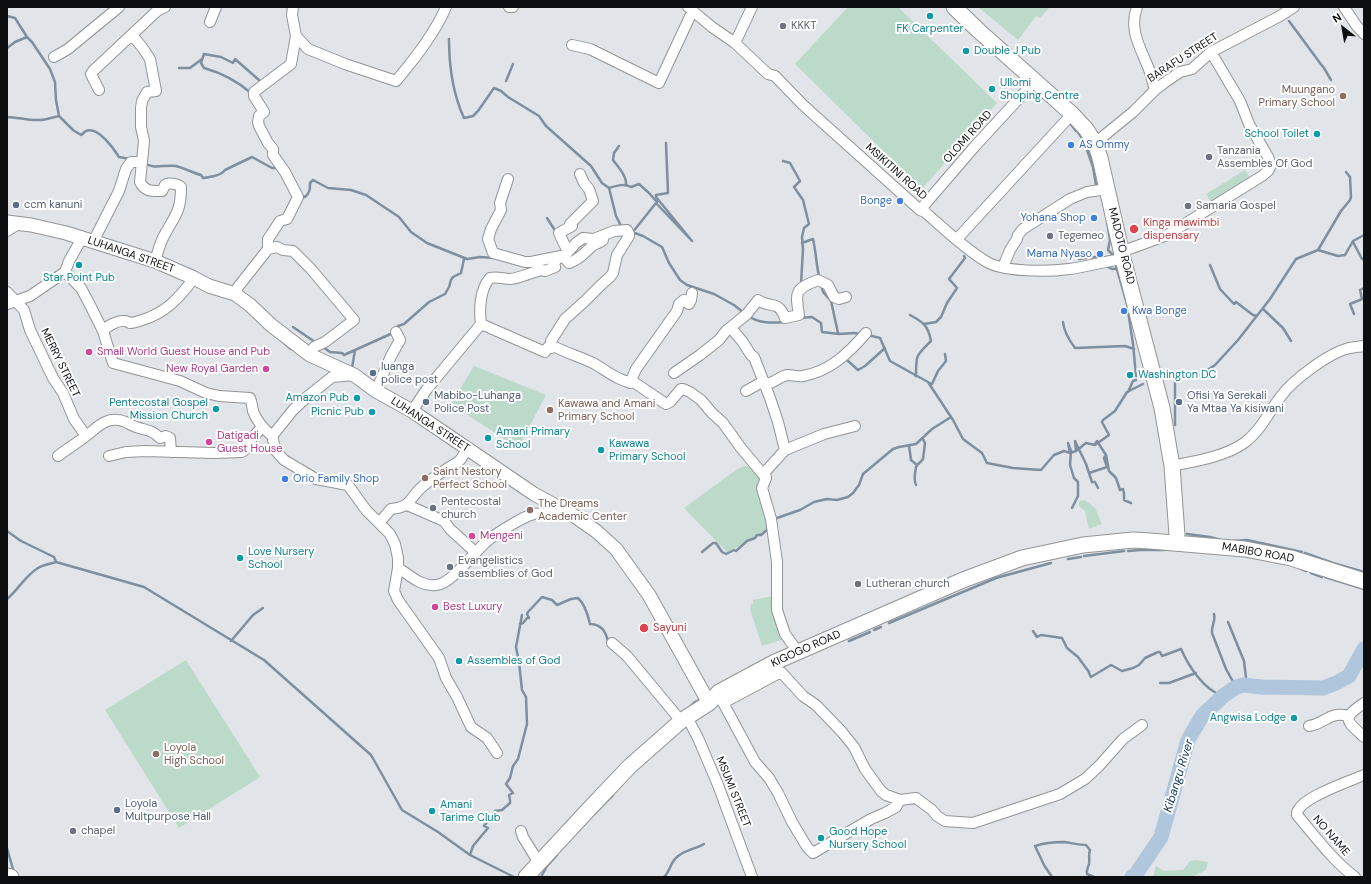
<!DOCTYPE html>
<style>
body{margin:0}
#map{position:relative;width:1371px;height:884px;overflow:hidden;background:#e1e4e8;font-family:"DM Sans",sans-serif}
canvas{display:block}
.frame{position:absolute;inset:0;border:8px solid #0d0e0f;pointer-events:none}
.north{position:absolute;left:1323px;top:8px;width:40px;height:40px;-webkit-text-stroke:3px #fff;paint-order:stroke;rotate:329deg;font-size:11px;font-weight:700;line-height:16px;text-align:center;color:#0d0e0f}
.north::after{content:'';display:block;margin:auto;width:14px;height:18px;background:#0d0e0f;clip-path:polygon(50% 0,100% 100%,50% 72%,0 100%)}
</style>
<div id="map">
<canvas width="1371" height="884"></canvas>
<div class="frame"></div>
<div class="north">N</div>
</div>
<script>
const ctx = document.querySelector('canvas').getContext('2d');
ctx.lineJoin = 'round';
function fillPath(path, color) { ctx.fillStyle = color; ctx.fill(path, 'evenodd'); }
function strokePath(path, color, width, dash) { ctx.strokeStyle = color; ctx.lineWidth = width; ctx.lineCap = dash ? 'butt' : 'round'; ctx.setLineDash(dash || []); ctx.stroke(path); }
function label(font, color, halo, rows, align = 'center') {
  ctx.font = font + ' "DM Sans",sans-serif'; ctx.lineWidth = 4; ctx.setLineDash([]); ctx.textBaseline = 'middle'; ctx.strokeStyle = halo; ctx.fillStyle = color; for (const [text, x, y, turn = 0] of rows) {
    ctx.save(); ctx.translate(x, y); ctx.rotate((+turn || 0) * Math.PI / 180); ctx.textAlign = isNaN(turn) ? turn : align; if (halo) ctx.strokeText(text, 0, 0); ctx.fillText(text, 0, 0); ctx.restore();
  }
}
fillPath(new Path2D(`
 M848 7H898L997 103 922 189 795 64Z
 M978 7H1052H1050L1040 18 1036 16 1018 40Z
 M1245 170 1251 179 1212 204 1206 194Z
 M474 366 546 395 518 448 451 404Z
 M744 466 754 467 762 480 771 530 727 552 684 508 736 470Z
 M1085 500 1095 508 1102 524 1089 529 1085 511 1078 505 1080 501Z
 M773 596 784 639 762 646 750 609 751 604H753V600Z
 M186 660 260 777 179 828 105 710Z
 M1197 860 1208 862 1206 870 1192 877H1153L1156 866 1164 871 1183 870 1190 861Z`), '#bcdaca');
strokePath(new Path2D(`
 M7 16 15 18 27 37 32 42 50 69 55 82 56 100 59 116
 M1289 21 1320 63 1324 68 1331 80
 M449 39C449 66 453 94 464 118L473 116 478 111 494 88 501 91 508 97 539 116 546 126 591 166 602 183 609 188 616 216 622 228
 M7 48 15 42 27 37
 M179 68H190L202 59
 M506 81 513 64
 M251 93C237 81 222 73 204 68L201 63 204 54 221 57 233 63 235 59 259 80
 M7 117C18 117 29 121 40 120 46 120 53 117 59 116L73 130 81 135C83 134 84 132 86 131 98 126 114 149 119 157L130 159
 M1069 122 1076 131
 M1076 129 1089 149 1092 157
 M619 146 614 153 613 160C618 167 627 176 626 185
 M1086 147 1093 167 1096 185 1098 187
 M783 161 790 163 800 181 794 187 803 200 809 224 804 228 802 237 803 249 801 284
 M144 163C155 170 165 164 176 166 184 168 193 173 201 175L203 178C211 177 220 176 225 170L252 157 272 168H278
 M609 188C616 186 624 183 631 187L639 184 649 193 657 202
 M300 195 305 197C310 193 310 189 310 183L313 180 328 188 351 190 366 195 399 217 411 232 427 243 467 259 480 257 494 258
 M547 218 556 232
 M1107 221 1110 240 1108 250 1113 255
 M632 232 643 236 662 247 669 263 680 280 687 285 714 294 734 305 744 313
 M632 233 656 203 692 241 656 197V195L668 193 666 143
 M1353 242 1362 259 1364 260
 M802 243 813 239C816 252 816 263 819 276L817 277
 M1318 250 1341 211 1350 200 1351 197 1350 177 1346 172
 M1078 257 1079 259 1102 256 1103 258
 M1210 265 1220 289 1234 304 1236 302 1253 315 1257 316
 M1106 266 1112 269H1117
 M1116 266 1127 304 1133 344 1136 376
 M821 285 823 292 831 301 838 333
 M1263 309 1283 328 1291 341
 M1354 314 1350 304 1362 299 1360 290 1364 288
 M910 315C923 322 928 325 931 341 916 356 916 354 916 376L915 375
 M748 316C760 324 772 323 786 322
 M800 318 812 317 821 323 822 332 839 334 854 333 861 334
 M1063 322C1064 332 1069 340 1075 348L1125 346 1134 349
 M924 324 936 322 941 317 947 303 957 288 949 279 965 258 964 256
 M293 327 315 342
 M868 335 880 338 890 361 928 382 953 420 963 439 982 453 987 463 1013 468 1041 470 1054 455 1064 451 1070 453 1076 451 1086 443 1095 445 1109 435 1102 422 1103 420 1115 411 1127 392 1143 384
 M284 343 291 349
 M323 347 330 352 342 353 344 355 395 332 398 326 404 324 429 302 445 294 449 287 451 280 453 277 461 273 464 259
 M847 360 858 370 865 366 885 348
 M352 368 355 350
 M1168 378 1197 377 1215 365 1238 340 1270 299 1296 259 1318 250 1338 256 1345 255 1353 241 1364 235
 M1175 378V425
 M929 383 932 384 938 371 946 361 945 354
 M1128 392 1133 381 1136 380
 M1095 444 1097 441 1106 455 1109 471 1116 478 1120 490 1123 489 1124 493V500L1131 503
 M909 445 911 460 917 465
 M1076 450 1075 441 1086 464 1092 482H1095L1098 488
 M1070 453 1068 443 1071 451 1070 465 1074 478 1078 482V496L1072 508
 M1089 473 1107 467 1104 458 1106 455
 M916 485C914 481 915 472 916 467 917 464 921 462 923 459L925 443 923 439
 M774 519 800 510 814 502 827 499 837 500 848 497 853 493 859 485 863 474 893 449 899 447 916 444 932 429 951 417
 M7 531 21 541 54 557 56 562 144 587 264 660 371 755 402 810 438 832 470 855 514 877
 M1187 534 1210 537 1221 540
 M1233 541 1247 540 1302 552
 M1128 551 1140 550H1164
 M702 552 713 543H716L722 552 726 554 734 550 736 551 747 541 755 538 757 535H761L768 529
 M1305 553 1333 563 1364 572
 M1084 556 1124 551
 M1068 559 1081 557
 M1299 568 1306 571
 M1311 573 1322 577
 M1325 577 1364 589
 M7 599C18 590 25 576 38 568 43 565 50 564 56 562
 M1214 614C1216 622 1211 625 1212 633L1226 669 1236 687
 M1228 622 1244 661 1246 678 1251 685
 M889 623 996 578 1051 563
 M520 624 523 623 527 618H529L527 614 528 612 542 597 552 600 557 605 571 599 578 598C585 604 588 615 590 624 601 624 606 631 608 642
 M874 630 881 627
 M1033 631 1037 637 1041 635 1062 638 1067 648 1078 657 1089 672V673L1091 677 1111 665 1122 671 1133 668 1139 665 1145 658 1158 652H1160L1162 656 1181 649C1189 667 1204 690 1223 696
 M231 641 253 615 263 608
 M849 641 870 632
 M749 668 767 658
 M1160 683H1169L1196 673
 M689 708 695 702 701 699
 M594 814 613 795
 M7 848 14 873
 M470 855 473 846 488 828 484 826 495 811 502 810 510 803V800L509 795 513 793 506 784 510 778 513 766 518 759 527 724 526 697 522 690 519 662 516 647 522 615
 M541 877 547 866 557 855
 M664 877C670 872 670 863 676 858 683 850 696 849 704 844
 M1052 877 1044 865 1035 846C1044 843 1054 842 1064 842 1072 843 1079 845 1086 845L1090 850C1088 855 1090 859 1089 864 1088 868 1086 870 1087 874L1094 877`), '#7f8f9f', 2.5);
strokePath(new Path2D(`
 M1132 877 1136 874 1161 837 1188 740 1202 716 1223 696 1236 687 1243 685 1262 687 1323 688 1336 683 1349 676 1364 649`), '#b0c6dd', 15);
const minor = new Path2D(`
 M293 7 292 15 296 36 308 49 345 64 396 81C413 61 436 31 446 7
 M509 7H513
 M688 7 712 27 735 43 768 74 775 76 803 105 920 210 925 212C943 228 966 250 987 262 1004 272 1048 272 1069 269 1087 267 1105 261 1123 259
 M1137 7C1128 31 1142 50 1150 72 1152 78 1153 84 1155 90
 M1344 7 1356 25 1364 34
 M210 22 216 7
 M132 35 142 47 150 59 156 91 147 92 142 101 141 108V127L144 141 140 182C145 192 152 191 162 191 162 191 165 185 165 185 168 182 178 184 181 187 181 211 176 214 165 234 160 242 158 252 155 261
 M735 43 752 7
 M572 45 590 49 659 83 693 10
 M54 57 68 49 119 7
 M99 90 91 74 93 71 157 11 165 7
 M1095 143 1133 112 1155 90 1164 83 1180 72 1192 69 1211 52 1280 16 1294 7
 M508 179 500 203 501 210 491 229 488 239 493 253 525 262H531L561 256
 M920 210 976 145 1035 81
 M7 231 20 223
 M957 239 1072 114
 M93 242 119 191 126 169 131 162H142
 M268 249 277 247 283 250 293 251 311 269 354 320 325 342 314 347 310 355
 M1121 252 1167 235 1262 176 1268 171 1271 165 1268 157 1249 124 1240 101 1211 52
 M1003 267 1010 250 1017 239 1018 235 1023 229 1070 199 1087 192 1107 189
 M65 272 81 288 91 307 103 331 113 363 180 381 206 393 219 396 250 398C252 403 252 406 253 411 256 420 264 429 271 435H273V440L276 451 284 460 316 479 348 485 366 510 390 534 395 544 398 558V568L394 591 398 600 439 658 446 678 457 697 471 727 487 738 497 753
 M7 292 24 310 30 330 53 378 63 393 74 419 86 436
 M235 294 238 287 268 249V239L280 221 287 219 298 197 285 172 273 155V149L268 143 259 126 258 122 259 116 264 112 254 96V92L291 64 296 36
 M7 304 30 296 65 272 69 261 82 238
 M481 324 545 352 548 347 551 348V341L565 319 585 301 602 284 610 277 613 273 617 255 629 236V234L627 230 614 231 594 239 583 238 576 243 568 252 559 233 572 226 570 224 593 201 589 189 584 183 580 174
 M731 328 742 341 751 355 754 357 770 398 778 422 785 450
 M103 331C107 326 118 320 125 321 127 321 128 322 130 323 134 323 139 321 142 320 166 313 180 297 194 278
 M551 348 555 347C567 353 580 357 593 363 606 370 619 382 635 383L666 404 670 402 681 389H683L690 392 701 400 712 413 723 423 741 448 766 478
 M674 373 700 355 719 340 726 331 747 314 758 300C770 309 778 299 785 318L799 315C795 291 795 289 818 280L828 285 834 297 839 299 846 297
 M630 383 636 369 677 311 679 304 684 300 689 304 691 300 692 293
 M765 384C774 384 779 376 788 375 793 375 798 377 803 376 830 371 848 354 866 333
 M376 391 391 356 400 340 396 332
 M746 391 764 381
 M412 411 427 389 481 324C479 309 480 289 490 278 497 276 503 279 510 279 521 278 531 272 542 270L545 271 555 267 554 263 558 258 564 257 569 263C578 260 585 253 592 246 596 243 600 243 603 240
 M273 435 293 410 307 397 332 377 354 375
 M58 456C67 449 77 443 86 436 96 429 104 418 118 420 124 420 130 425 136 427 147 431 151 429 160 438L166 436 170 438 171 452
 M109 456 126 452 145 451 214 453 242 452 246 449 248 443 262 427
 M1172 466C1195 461 1224 457 1244 443 1261 431 1269 411 1282 395 1293 380 1328 354 1346 349 1352 347 1358 347 1364 346
 M407 505 444 521 450 529 475 552
 M379 523 391 509C413 507 409 497 423 486 434 477 446 469 458 462L461 459 467 449
 M398 568C410 575 421 587 436 585 453 584 476 548 491 538 499 532 524 516 534 514 537 513 540 514 543 514 549 513 555 509 560 507
 M612 643 627 656 681 721
 M798 652 785 634 777 610V562L771 519 762 488 766 478 765 472 785 450 824 434 855 426
 M720 697 755 762 769 778 778 793 792 822 807 847 813 853 871 819 885 813 896 807 900 800
 M723 703 781 672 803 696 816 705 842 732 854 747 865 769 881 791 886 795 900 800 916 798 932 810 937 816 945 821 973 823 1060 794 1085 779 1099 766 1123 739 1142 725
 M1364 703C1341 719 1346 720 1364 737
 M687 717 698 738 718 785 752 877
 M1309 726C1326 723 1330 711 1348 716
 M521 831 523 837 539 863
 M1355 877C1332 860 1315 836 1297 815 1297 812 1297 811 1299 809 1306 796 1350 781 1364 775`);
const tertiary = new Path2D(`
 M7 222 31 225 66 233 155 261 194 278 209 286 235 294 250 305 271 325 310 355 354 375 376 391 412 411 534 494 576 517 596 531 616 549 649 595 709 703`);
const secondary = new Path2D(`
 M954 7 979 31 1072 114 1086 129 1095 143 1100 158 1123 259 1162 408 1172 466 1177 535 1176 542
 M7 876 11 877
 M526 877 590 808 630 766 681 721 709 703 719 692 775 662 963 580 1022 558 1083 545 1133 540 1150 541 1245 549 1291 558 1364 581`);
strokePath(minor, '#929498', 12);
strokePath(tertiary, '#929498', 15);
strokePath(secondary, '#929498', 17);
strokePath(minor, '#fff', 10);
strokePath(tertiary, '#fff', 13);
strokePath(secondary, '#fff', 15);
for (const [x, y, r, color] of [
 [930,16,4,"#0f9aa8"],
 [783,26,4,"#6b7280"],
 [966,51,4,"#0f9aa8"],
 [992,89,4,"#0f9aa8"],
 [1343,96,4,"#8d6e63"],
 [1317,134,4,"#0f9aa8"],
 [1071,145,4,"#3f7fe0"],
 [1209,157,4,"#6b7280"],
 [900,201,4,"#3f7fe0"],
 [16,205,4,"#5c6f8a"],
 [1188,206,4,"#6b7280"],
 [1094,218,4,"#3f7fe0"],
 [1134,229,5,"#e0444e"],
 [1050,236,4,"#6b7280"],
 [1100,254,4,"#3f7fe0"],
 [79,265,4,"#0f9aa8"],
 [1124,311,4,"#3f7fe0"],
 [89,352,4,"#d1479c"],
 [266,369,4,"#d1479c"],
 [373,373,4,"#5c6f8a"],
 [1130,375,4,"#0f9aa8"],
 [357,398,4,"#0f9aa8"],
 [426,402,4,"#5c6f8a"],
 [1179,402,4,"#5c6f8a"],
 [216,409,4,"#0f9aa8"],
 [550,410,4,"#8d6e63"],
 [372,412,4,"#0f9aa8"],
 [488,438,4,"#0f9aa8"],
 [209,442,4,"#d1479c"],
 [601,450,4,"#0f9aa8"],
 [425,478,4,"#8d6e63"],
 [285,479,4,"#3f7fe0"],
 [433,508,4,"#6b7280"],
 [530,510,4,"#8d6e63"],
 [472,536,4,"#d1479c"],
 [240,558,4,"#0f9aa8"],
 [450,567,4,"#6b7280"],
 [858,584,4,"#6b7280"],
 [435,607,4,"#d1479c"],
 [644,628,5,"#e0444e"],
 [459,661,4,"#0f9aa8"],
 [1294,718,4,"#0f9aa8"],
 [156,754,4,"#8d6e63"],
 [117,810,4,"#5c6f8a"],
 [432,811,4,"#0f9aa8"],
 [73,831,4,"#6b7280"],
 [821,838,4,"#0f9aa8"]
]) { const dot = new Path2D(); dot.arc(x, y, r, 0, 2 * Math.PI); ctx.fillStyle = color; ctx.fill(dot); strokePath(dot, '#fff', 1.5); }
label('11px', '#5b616d', '#fff', [
 ["KKKT",791,26],
 ["Tanzania",1217,151],
 ["Assembles Of God",1217,164],
 ["Samaria Gospel",1196,206],
 ["Tegemeo",1058,236],
 ["Pentecostal",441,502],
 ["church",441,515],
 ["Evangelistics",458,561],
 ["assemblies of God",458,574],
 ["Lutheran church",866,584],
 ["chapel",81,831]
], 'left');
label('11px', '#0d838f', '#fff', [
 ["FK Carpenter",930,29,"center"],
 ["Double J Pub",974,51],
 ["Ullomi",1000,83],
 ["Shoping Centre",1000,96],
 ["School Toilet",1309,134,"right"],
 ["Star Point Pub",79,278,"center"],
 ["Washington DC",1138,375],
 ["Amazon Pub",349,398,"right"],
 ["Pentecostal Gospel",208,403,"right"],
 ["Mission Church",208,416,"right"],
 ["Picnic Pub",364,412,"right"],
 ["Amani Primary",496,432],
 ["School",496,445],
 ["Kawawa",609,444],
 ["Primary School",609,457],
 ["Love Nursery",248,552],
 ["School",248,565],
 ["Assembles of God",467,661],
 ["Angwisa Lodge",1286,718,"right"],
 ["Amani",440,805],
 ["Tarime Club",440,818],
 ["Good Hope",829,832],
 ["Nursery School",829,845]
], 'left');
label('11px', '#0d0e0f', '#fff', [
 ["BARAFU STREET",1183,58,-33],
 ["OLOMI ROAD",968,137,-48],
 ["MSIKITINI ROAD",896,172,42],
 ["MADOTO ROAD",1121,246,76],
 ["LUHANGA STREET",131,255,19],
 ["MERRY STREET",60,363,64],
 ["LUHANGA STREET",430,425,33],
 ["MABIBO ROAD",1258,553,10],
 ["KIGOGO ROAD",806,649,-24],
 ["MSUMI STREET",733,792,68],
 ["NO NAME",1331,836,49]
]);
label('11px', '#785e54', '#fff', [
 ["Muungano",1335,90,"right"],
 ["Primary School",1335,103,"right"],
 ["Kawawa and Amani",558,404],
 ["Primary School",558,417],
 ["Saint Nestory",433,472],
 ["Perfect School",433,485],
 ["The Dreams",538,504],
 ["Academic Center",538,517],
 ["Loyola",164,748],
 ["High School",164,761]
], 'left');
label('11px', '#366cbe', '#fff', [
 ["AS Ommy",1079,145],
 ["Bonge",892,201,"right"],
 ["Yohana Shop",1086,218,"right"],
 ["Mama Nyaso",1092,254,"right"],
 ["Kwa Bonge",1132,311],
 ["Orio Family Shop",293,479]
], 'left');
label('11px', '#4e5e75', '#fff', [
 ["ccm kanuni",24,205],
 ["luanga",381,367],
 ["police post",381,380],
 ["Mabibo-Luhanga",434,396],
 ["Police Post",434,409],
 ["Ofisi Ya Serekali",1187,396],
 ["Ya Mtaa Ya kisiwani",1187,409],
 ["Loyola",125,804],
 ["Multpurpose Hall",125,817]
], 'left');
label('11px', '#be3a42', '#fff', [
 ["Kinga mawimbi",1143,223],
 ["dispensary",1143,236],
 ["Sayuni",653,628]
], 'left');
label('11px', '#b23c85', '#fff', [
 ["Small World Guest House and Pub",97,352],
 ["New Royal Garden",258,369,"right"],
 ["Datigadi",217,436],
 ["Guest House",217,449],
 ["Mengeni",480,536],
 ["Best Luxury",443,607]
], 'left');
label('italic 12px', '#123454', '#fff', [
 ["Kibangu River",1179,776,-73]
]);
</script>
